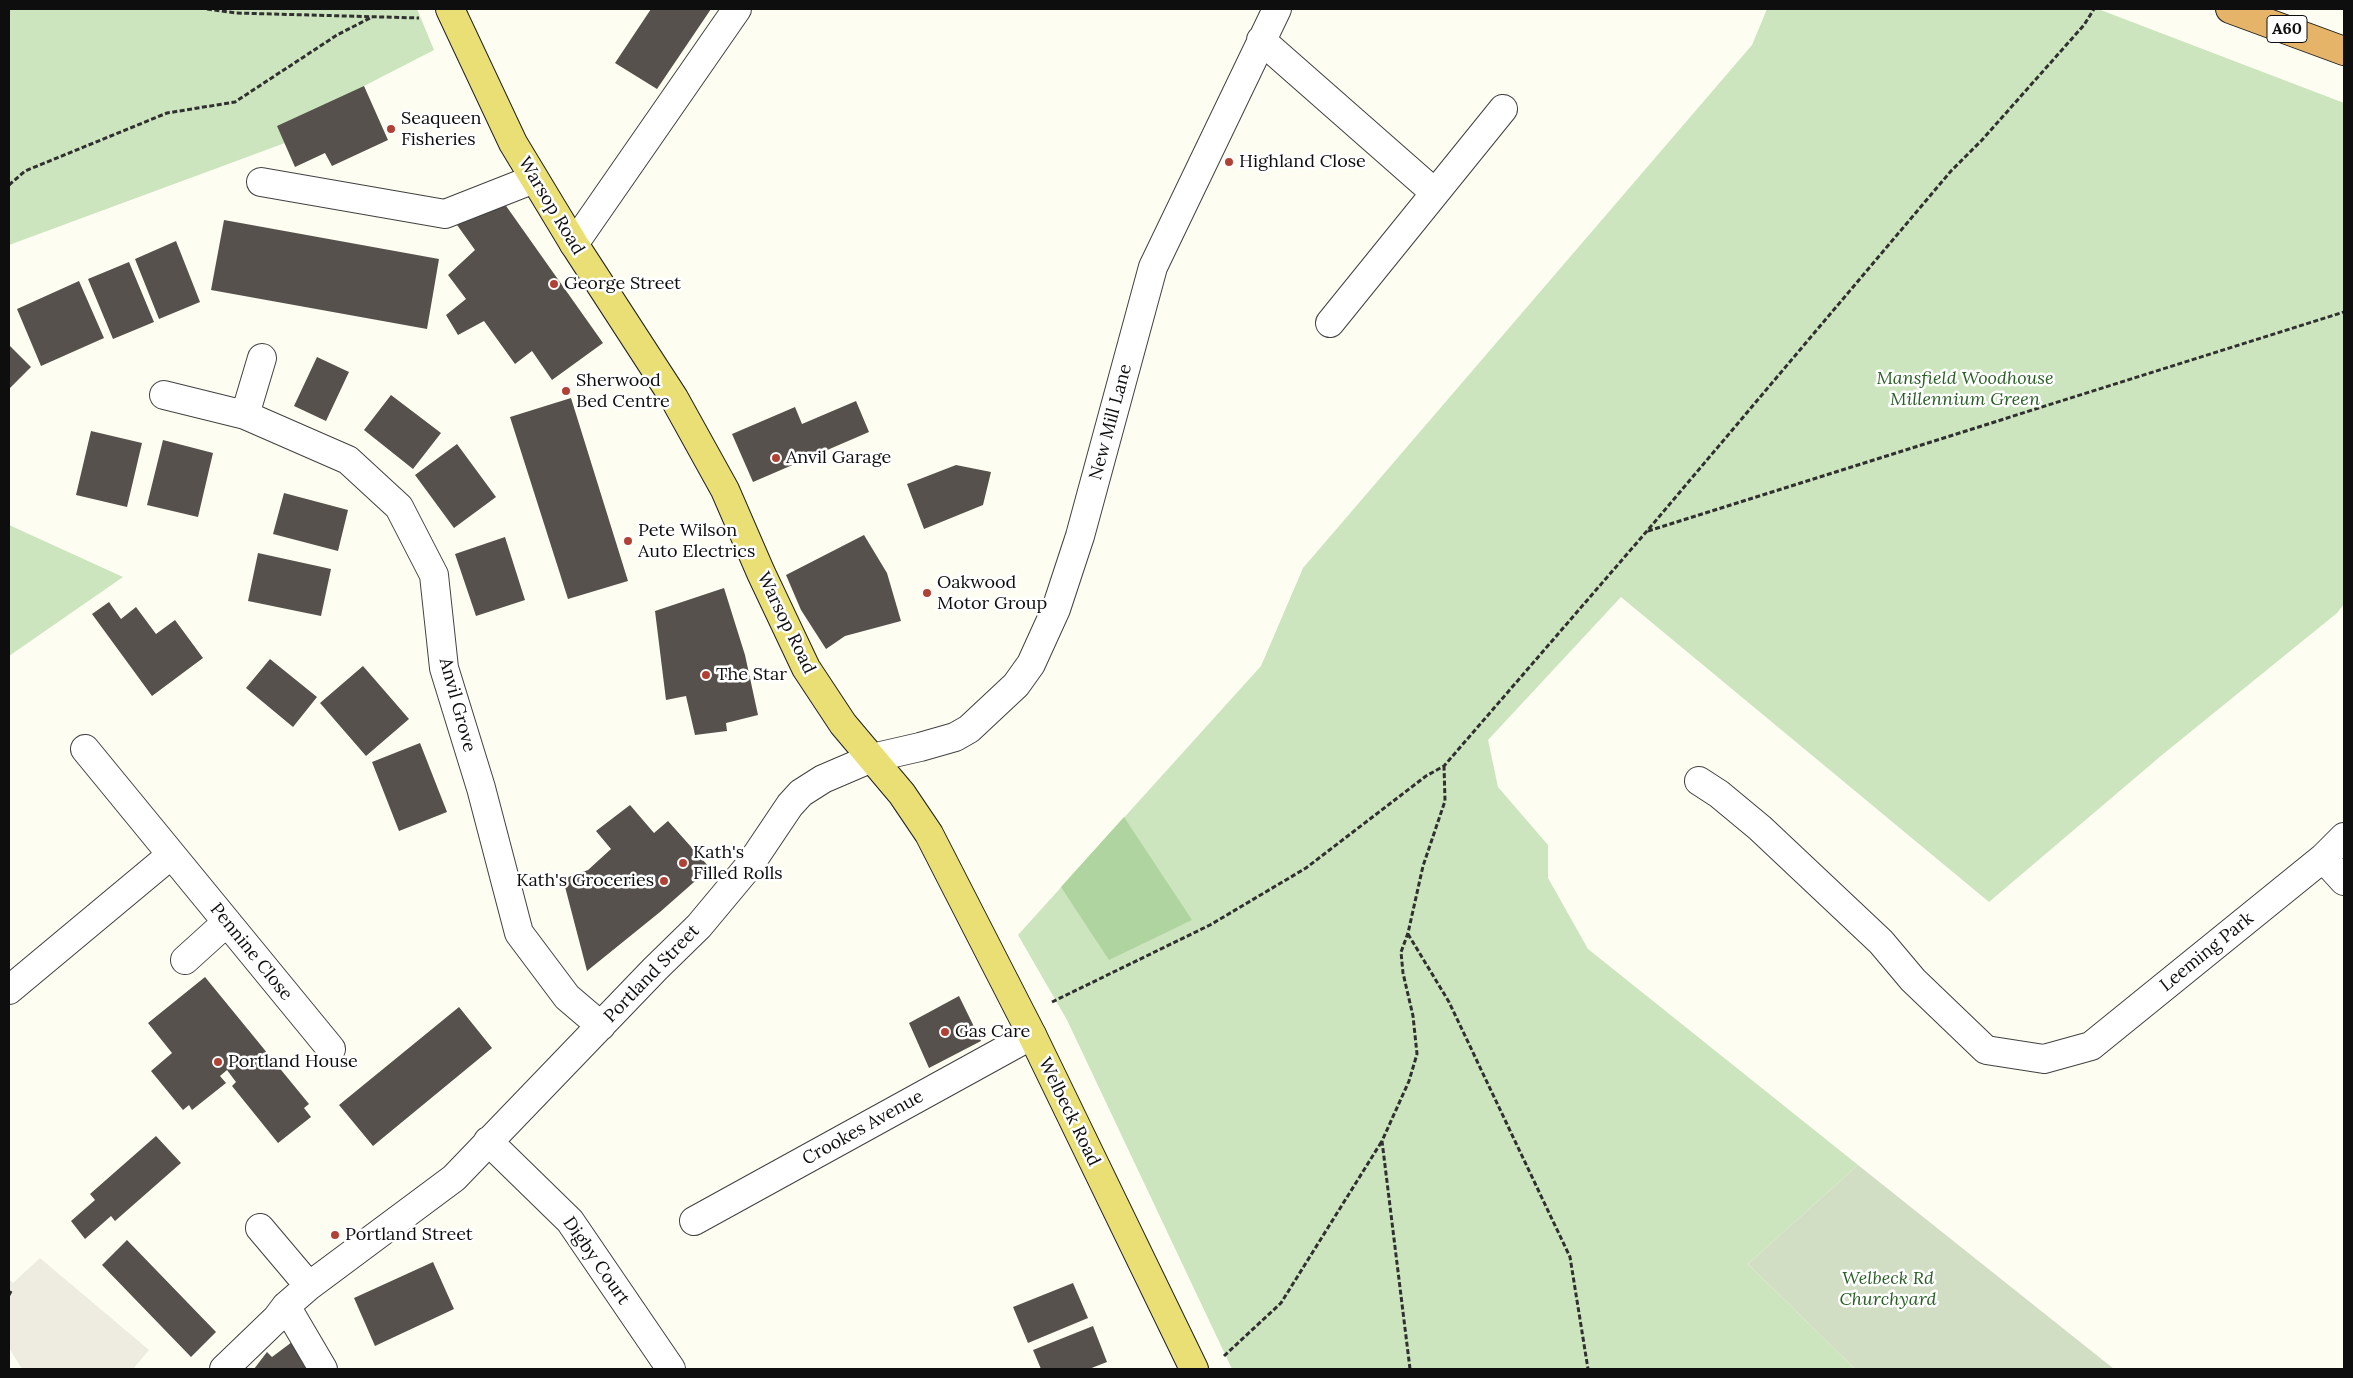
<!DOCTYPE html>
<style>
body{margin:0}
#map{position:relative;width:2353px;height:1378px;overflow:hidden;background:#fdfdf1;font-family:Lora,serif}
canvas{display:block}
.frame{position:absolute;inset:0;border:10px solid #0e0e0e;pointer-events:none}
</style>
<div id="map">
<canvas width="2353" height="1378"></canvas>
<div class="frame"></div>
</div>
<script>
const ctx = document.querySelector('canvas').getContext('2d');
ctx.lineJoin = 'round';
function fillPath(path, color) { ctx.fillStyle = color; ctx.fill(path, 'evenodd'); }
function strokePath(path, color, width, dash) { ctx.strokeStyle = color; ctx.lineWidth = width; ctx.lineCap = dash ? 'butt' : 'round'; ctx.setLineDash(dash || []); ctx.stroke(path); }
function label(font, color, halo, rows, align = 'center') {
  ctx.font = font + ' Lora,serif'; ctx.lineWidth = 5; ctx.setLineDash([]); ctx.textBaseline = 'middle'; ctx.strokeStyle = halo; ctx.fillStyle = color; for (const [text, x, y, turn = 0] of rows) {
    ctx.save(); ctx.translate(x, y); ctx.rotate((+turn || 0) * Math.PI / 180); ctx.textAlign = isNaN(turn) ? turn : align; if (halo) ctx.strokeText(text, 0, 0); ctx.fillText(text, 0, 0); ctx.restore();
  }
}
fillPath(new Path2D(`
 M9 9H417L434 50 364 86 285 143 9 245Z
 M1767 9H2098L2344 103V604L2337 613 2162 755 1989 902 1621 597 1488 740 1498 787 1548 845V878L1588 949 1858 1165 1748 1264 1855 1369H1232L1067 1020 1018 935 1261 666 1303 568 1752 45Z
 M9 525 123 577 9 656Z`), '#cce5be');
fillPath(new Path2D(`
 M1124 817 1192 920 1109 960 1061 887Z`), '#afd49f');
fillPath(new Path2D(`
 M1858 1165 2114 1369H1855L1748 1264Z`), '#d1dec4');
fillPath(new Path2D(`
 M40 1258 149 1350 133 1369H22L9 1348V1279L13 1283Z`), '#eeece0');
fillPath(new Path2D(`
 M651 9H711L657 89 615 63Z
 M364 86 388 140 332 166 325 153 295 167 277 126Z
 M504 203 603 343 552 380 532 351 515 364 484 321 458 335 446 315 466 299 448 275 475 250 457 225Z
 M224 220 439 259 427 329 211 290Z
 M176 241 200 302 159 319 135 259Z
 M129 262 154 322 113 339 88 279Z
 M79 281 104 338 41 366 17 309Z
 M9 345 31 367 9 389Z
 M317 357 349 372 326 421 294 406Z
 M391 395 441 433 413 469 364 430Z
 M571 398 628 581 568 599 510 417Z
 M856 401 869 432 753 482 732 434 795 407 802 424Z
 M91 431 142 443 127 507 76 495Z
 M163 440 213 453 198 517 147 505Z
 M457 444 496 497 454 528 415 475Z
 M956 465 991 472 983 505 924 529 907 484Z
 M284 493 348 510 338 551 273 534Z
 M864 535 887 573 901 621 845 636 826 649 801 610 786 575Z
 M505 537 525 600 476 616 455 554Z
 M258 553 331 569 321 616 248 601Z
 M724 588 745 655 758 715 726 723 727 731 695 735 686 696 666 700 655 611Z
 M109 602 121 619 136 607 156 634 175 620 203 658 152 696 92 614Z
 M270 659 317 697 293 727 246 688Z
 M363 666 409 719 366 756 320 703Z
 M420 743 447 812 399 831 372 762Z
 M630 805 654 833 668 821 710 868 660 912 587 971 563 879 588 870 611 849 596 831Z
 M205 977 309 1104 304 1108 311 1117 278 1143 232 1086 236 1082 227 1070 220 1076 226 1083 192 1110 189 1105 183 1110 151 1071 172 1053 148 1023Z
 M959 996 981 1041 929 1068 909 1023Z
 M459 1007 492 1048 373 1146 339 1105Z
 M156 1136 181 1163 115 1221 111 1216 85 1239 71 1221 95 1200 90 1194Z
 M127 1240 216 1332 191 1357 102 1265Z
 M433 1262 454 1309 375 1346 354 1298Z
 M1073 1283 1088 1318 1028 1343 1013 1307Z
 M1093 1326 1107 1362 1089 1369H1041L1033 1350Z
 M292 1342 311 1369H254L267 1352 272 1357Z`), '#56514c');
const minor = new Path2D(`
 M1261 40 1435 193
 M261 182 445 214 534 179
 M574 244 737 9
 M1330 323 1503 109
 M164 395 245 415 348 460 399 507 434 575 444 668 481 788 519 933 567 997 601 1026
 M245 415 262 358
 M85 749 331 1049
 M1699 781 1719 794 1760 828 1881 942 1913 980 1986 1050 2044 1059 2091 1046 2323 858 2344 837
 M2323 858 2344 881
 M185 960 227 922
 M9 990 171 855
 M488 1141 570 1221 671 1369
 M694 1221 1032 1035
 M260 1228 309 1286
 M286 1306 323 1369
 M224 1369 277 1318 286 1306 309 1286 454 1178 655 969 699 926 749 866 790 805 801 793 823 779 872 758 920 747 955 737 969 729 1016 685 1031 664 1056 609 1080 536 1153 267 1277 9`);
const major = new Path2D(`
 M450 9 513 143 574 244 674 398 725 490 761 573 806 668 843 724 902 794 929 834 1032 1035 1194 1369`);
const highway = new Path2D(`
 M2230 9 2344 51`);
strokePath(minor, '#414141', 30);
strokePath(major, '#1f1f1f', 30);
strokePath(highway, '#1f1f1f', 30);
strokePath(new Path2D(`
 M207 9 236 13 419 18
 M9 185 25 171 167 113 235 102 337 35 372 17
 M1648 531 2344 312
 M1408 934 1449 1002 1570 1257 1588 1369
 M1052 1002 1210 925 1306 868 1426 776 1444 766 1647 531 1951 171 1982 140 2084 25 2094 9
 M9 1295 11 1291
 M1224 1356 1281 1303 1382 1141
 M1410 1369 1382 1141 1409 1081 1417 1054 1413 1016 1403 973 1401 952 1408 933 1423 866 1445 801 1444 766`), '#303030', 3, [5, 2.5]);
strokePath(minor, '#fff', 28);
strokePath(major, '#eadf75', 28);
strokePath(highway, '#e5b468', 28);
for (const [x, y, r, color] of [
 [391,129,5,"#b04235"],
 [1229,162,5,"#b04235"],
 [554,284,5,"#b04235"],
 [566,391,5,"#b04235"],
 [776,458,5,"#b04235"],
 [628,541,5,"#b04235"],
 [927,593,5,"#b04235"],
 [706,675,5,"#b04235"],
 [683,863,5,"#b04235"],
 [664,881,5,"#b04235"],
 [945,1032,5,"#b04235"],
 [218,1062,5,"#b04235"],
 [335,1235,5,"#b04235"]
]) { const dot = new Path2D(); dot.arc(x, y, r, 0, 2 * Math.PI); ctx.fillStyle = color; ctx.fill(dot); strokePath(dot, '#fff', 2); }
for (const [x, y, w] of [
 [2287,29,40]
]) { const box = new Path2D(); box.roundRect(x - w / 2, y - 13.5, w, 27, 4); ctx.fillStyle = '#fff'; ctx.fill(box); strokePath(box, '#0e0e0e', 1); }
label('bold 16px', '#0e0e0e', null, [
 ["A60",2287,29]
]);
label('18px', '#0e0e0e', '#fff', [
 ["Seaqueen",401,119],
 ["Fisheries",401,140],
 ["Highland Close",1239,162],
 ["George Street",564,284],
 ["Sherwood",576,381],
 ["Bed Centre",576,402],
 ["Anvil Garage",786,458],
 ["Pete Wilson",638,531],
 ["Auto Electrics",638,552],
 ["Oakwood",937,583],
 ["Motor Group",937,604],
 ["The Star",716,675],
 ["Kath's",693,853],
 ["Filled Rolls",693,874],
 ["Kath's Groceries",654,881,"right"],
 ["Gas Care",955,1032],
 ["Portland House",228,1062],
 ["Portland Street",345,1235]
], 'left');
label('18px', '#0e0e0e', '#fff', [
 ["Warsop Road",551,206,59],
 ["New Mill Lane",1111,422,-75],
 ["Warsop Road",786,623,64],
 ["Anvil Grove",457,705,75],
 ["Pennine Close",251,952,51],
 ["Leeming Park",2207,952,-39],
 ["Portland Street",652,974,-46],
 ["Welbeck Road",1069,1112,64],
 ["Crookes Avenue",863,1128,-29],
 ["Digby Court",596,1261,55]
]);
label('italic 18px', '#295f25', '#fff', [
 ["Mansfield Woodhouse",1965,379],
 ["Millennium Green",1965,400],
 ["Welbeck Rd",1888,1279],
 ["Churchyard",1888,1300]
]);
</script>
